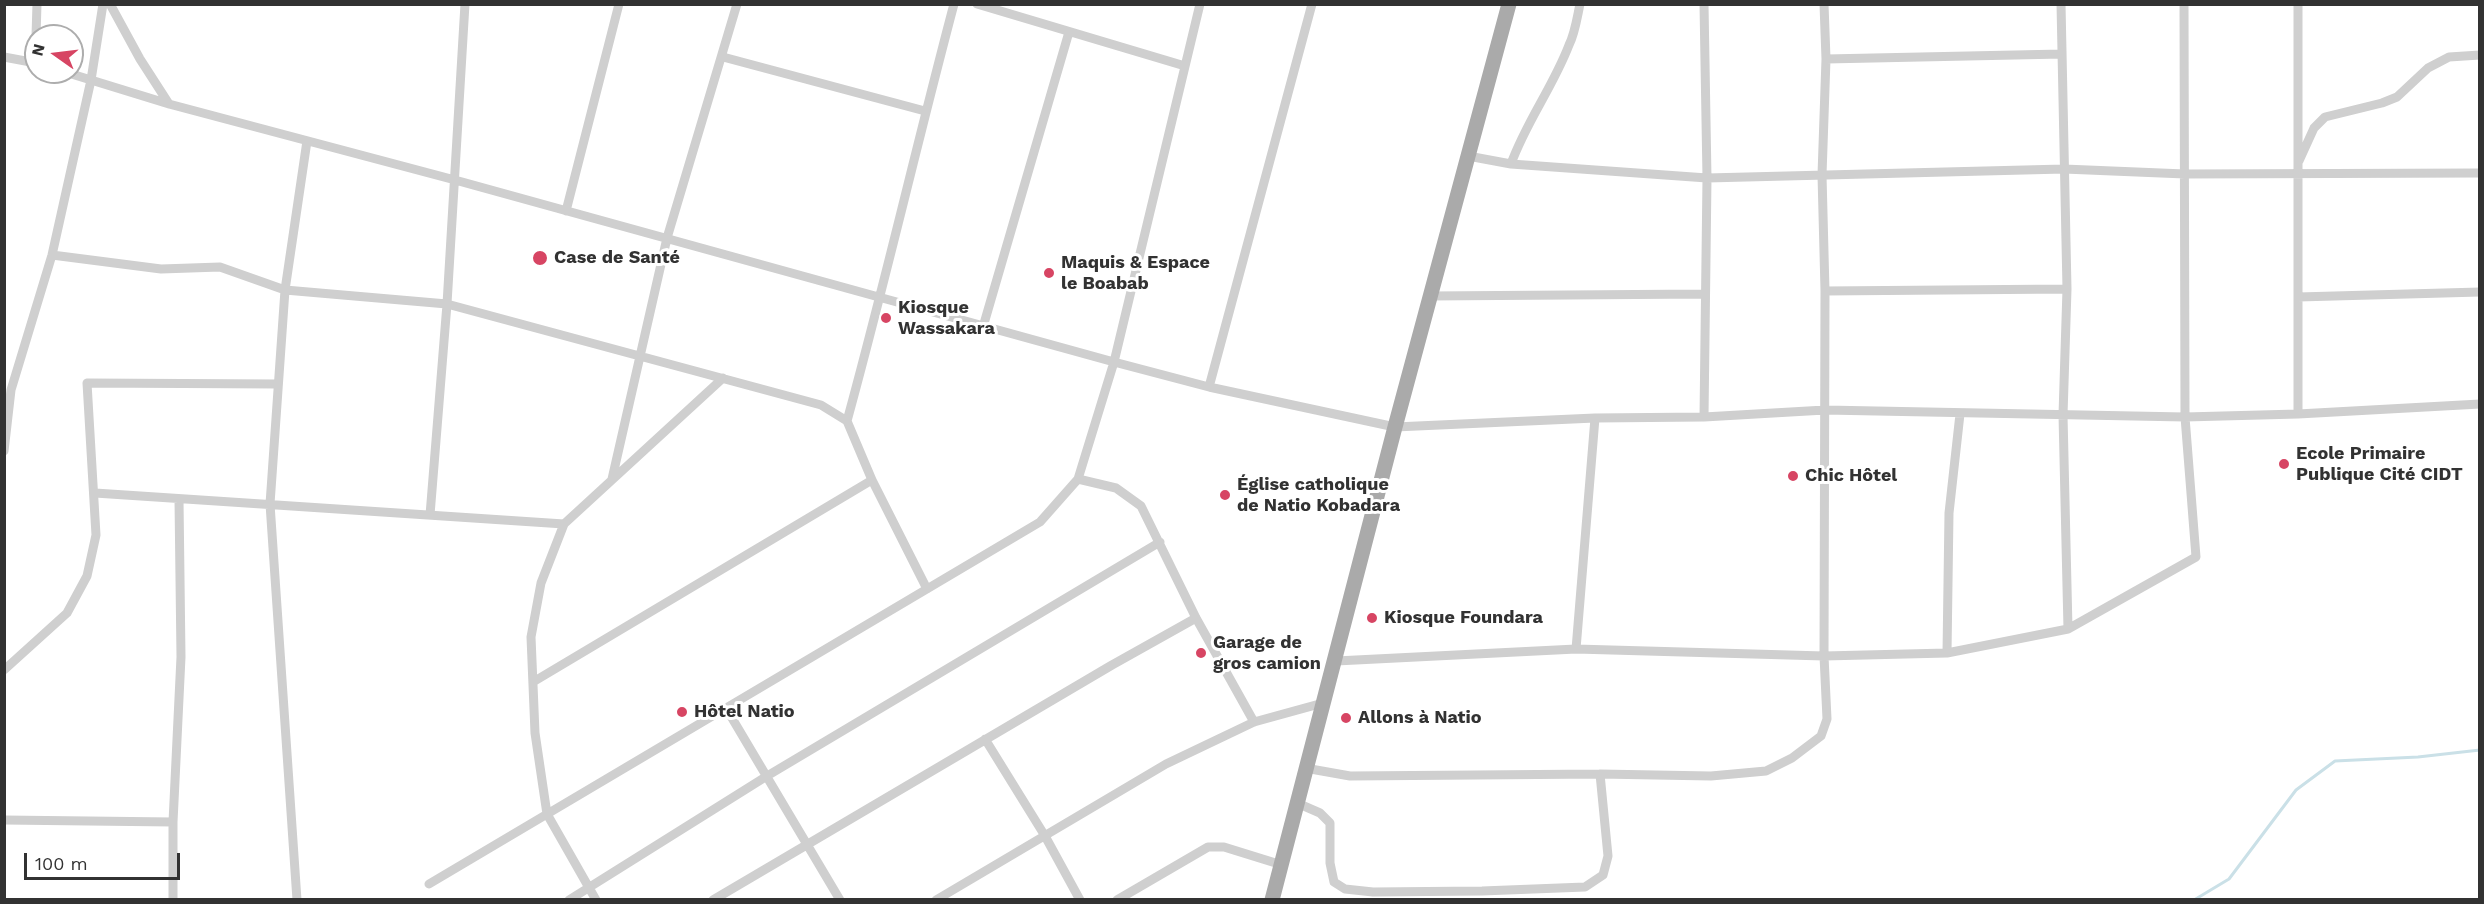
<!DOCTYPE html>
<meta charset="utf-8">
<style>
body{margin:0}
#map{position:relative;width:2484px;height:904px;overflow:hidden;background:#fff;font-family:"Work Sans",sans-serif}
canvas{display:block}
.frame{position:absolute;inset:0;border:6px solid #323232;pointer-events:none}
.north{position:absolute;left:24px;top:24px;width:60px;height:60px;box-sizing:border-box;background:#fff;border:2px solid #adadad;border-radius:50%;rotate:284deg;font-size:16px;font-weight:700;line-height:24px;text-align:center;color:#323232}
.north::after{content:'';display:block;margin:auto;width:21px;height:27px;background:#d74563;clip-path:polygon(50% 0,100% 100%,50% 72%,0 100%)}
.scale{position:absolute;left:24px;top:853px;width:156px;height:27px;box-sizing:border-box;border:3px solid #323232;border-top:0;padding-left:8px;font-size:18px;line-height:21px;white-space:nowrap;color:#323232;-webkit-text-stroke:4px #fff;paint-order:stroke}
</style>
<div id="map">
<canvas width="2484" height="904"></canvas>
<div class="frame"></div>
<div class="north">N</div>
<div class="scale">100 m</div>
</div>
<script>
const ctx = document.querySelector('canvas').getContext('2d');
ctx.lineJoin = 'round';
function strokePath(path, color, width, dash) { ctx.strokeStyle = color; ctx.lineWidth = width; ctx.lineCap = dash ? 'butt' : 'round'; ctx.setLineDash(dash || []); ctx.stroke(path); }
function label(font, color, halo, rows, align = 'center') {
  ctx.font = font + ' "Work Sans",sans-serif'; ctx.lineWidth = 6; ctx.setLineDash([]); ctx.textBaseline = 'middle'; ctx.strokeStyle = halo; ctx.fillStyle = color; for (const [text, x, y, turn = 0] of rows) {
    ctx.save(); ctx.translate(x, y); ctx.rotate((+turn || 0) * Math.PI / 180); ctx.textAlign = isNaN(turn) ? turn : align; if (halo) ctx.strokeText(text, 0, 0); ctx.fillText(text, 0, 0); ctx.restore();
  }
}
strokePath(new Path2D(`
 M2194 900 2229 879 2296 790 2335 761 2418 757 2480 750`), '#cae0e7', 3);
strokePath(new Path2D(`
 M110 4 140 59 169 104
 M977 4 1185 66
 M2061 4 2067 289 2063 415 2068 629
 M2298 4V414
 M36 36 37 4
 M4 57 36 63
 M723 57 925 111
 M1826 59 2062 54
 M65 72 169 104 455 180 1114 362 1209 387 1395 427 1595 418 1704 417 1825 410 2185 417 2298 414 2480 404
 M1468 156 1511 164 1707 178 2064 169 2185 174 2480 173
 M2299 161 2314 128 2325 117 2382 103 2397 97 2428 68 2449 57 2480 55
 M1511 164C1526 122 1553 87 1569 45 1575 33 1577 18 1580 4
 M566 211 619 4
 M52 255 161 269 220 267 285 290 447 304 821 405 847 421 872 480 927 589
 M1825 291 2067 289
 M1430 296 1704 294
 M2298 297 2480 292
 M983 327 1069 32
 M1209 387 1312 4
 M1704 417 1707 178 1704 4
 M847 421C885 283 917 143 954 4
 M4 451 11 390 52 255 91 80 103 4
 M612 479 667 238 737 4
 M1078 479 1116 488 1141 506 1196 618 1254 722
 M95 493 564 524
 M430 515 447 304 465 4
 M1576 649 1595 418
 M1947 653 1949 513 1960 414
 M1336 661 1576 649 1824 656 1947 653 2068 629 2196 557 2185 417 2184 4
 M4 670 67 613 87 576 96 535 87 383 278 384
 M533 682 872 480
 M726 708 840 900
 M985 739 1045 836 1080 900
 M1305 768 1350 776 1600 774 1711 776 1766 771 1792 758 1821 736 1827 719 1824 656 1825 291 1822 175 1826 59 1824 4
 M1297 803 1320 813 1330 823V863L1334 882 1345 889 1373 892 1482 891 1585 887 1603 875 1608 856 1600 774
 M4 820 173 822
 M429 884 1040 522 1078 479 1114 362 1200 4
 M173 900V822L181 657 179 500
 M297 900 270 504 285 290 307 141
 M569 900 767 776 1160 542
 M596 900 547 814 535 733 531 637 541 583 564 524 723 378
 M713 900 1112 665 1196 618
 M936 900 1166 764 1254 722 1323 703
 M1117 900 1208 847H1224L1282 865`), '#cfcfcf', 9);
strokePath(new Path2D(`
 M1272 900 1395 427 1509 4`), '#aaa', 15);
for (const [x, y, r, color] of [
 [540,258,8,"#d74563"],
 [1049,273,6,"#d74563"],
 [886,318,6,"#d74563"],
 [2284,464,6,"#d74563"],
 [1793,476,6,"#d74563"],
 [1225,495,6,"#d74563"],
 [1372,618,6,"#d74563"],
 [1201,653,6,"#d74563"],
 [682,712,6,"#d74563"],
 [1346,718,6,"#d74563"]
]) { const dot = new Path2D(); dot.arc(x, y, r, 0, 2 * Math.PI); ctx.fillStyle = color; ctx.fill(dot); strokePath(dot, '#fff', 2); }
label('bold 18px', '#323232', '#fff', [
 ["Case de Santé",554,258],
 ["Maquis & Espace",1061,263],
 ["le Boabab",1061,284],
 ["Kiosque",898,308],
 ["Wassakara",898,329],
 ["Ecole Primaire",2296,454],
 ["Publique Cité CIDT",2296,475],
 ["Chic Hôtel",1805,476],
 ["Église catholique",1237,485],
 ["de Natio Kobadara",1237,506],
 ["Kiosque Foundara",1384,618],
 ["Garage de",1213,643],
 ["gros camion",1213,664],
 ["Hôtel Natio",694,712],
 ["Allons à Natio",1358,718]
], 'left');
</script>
